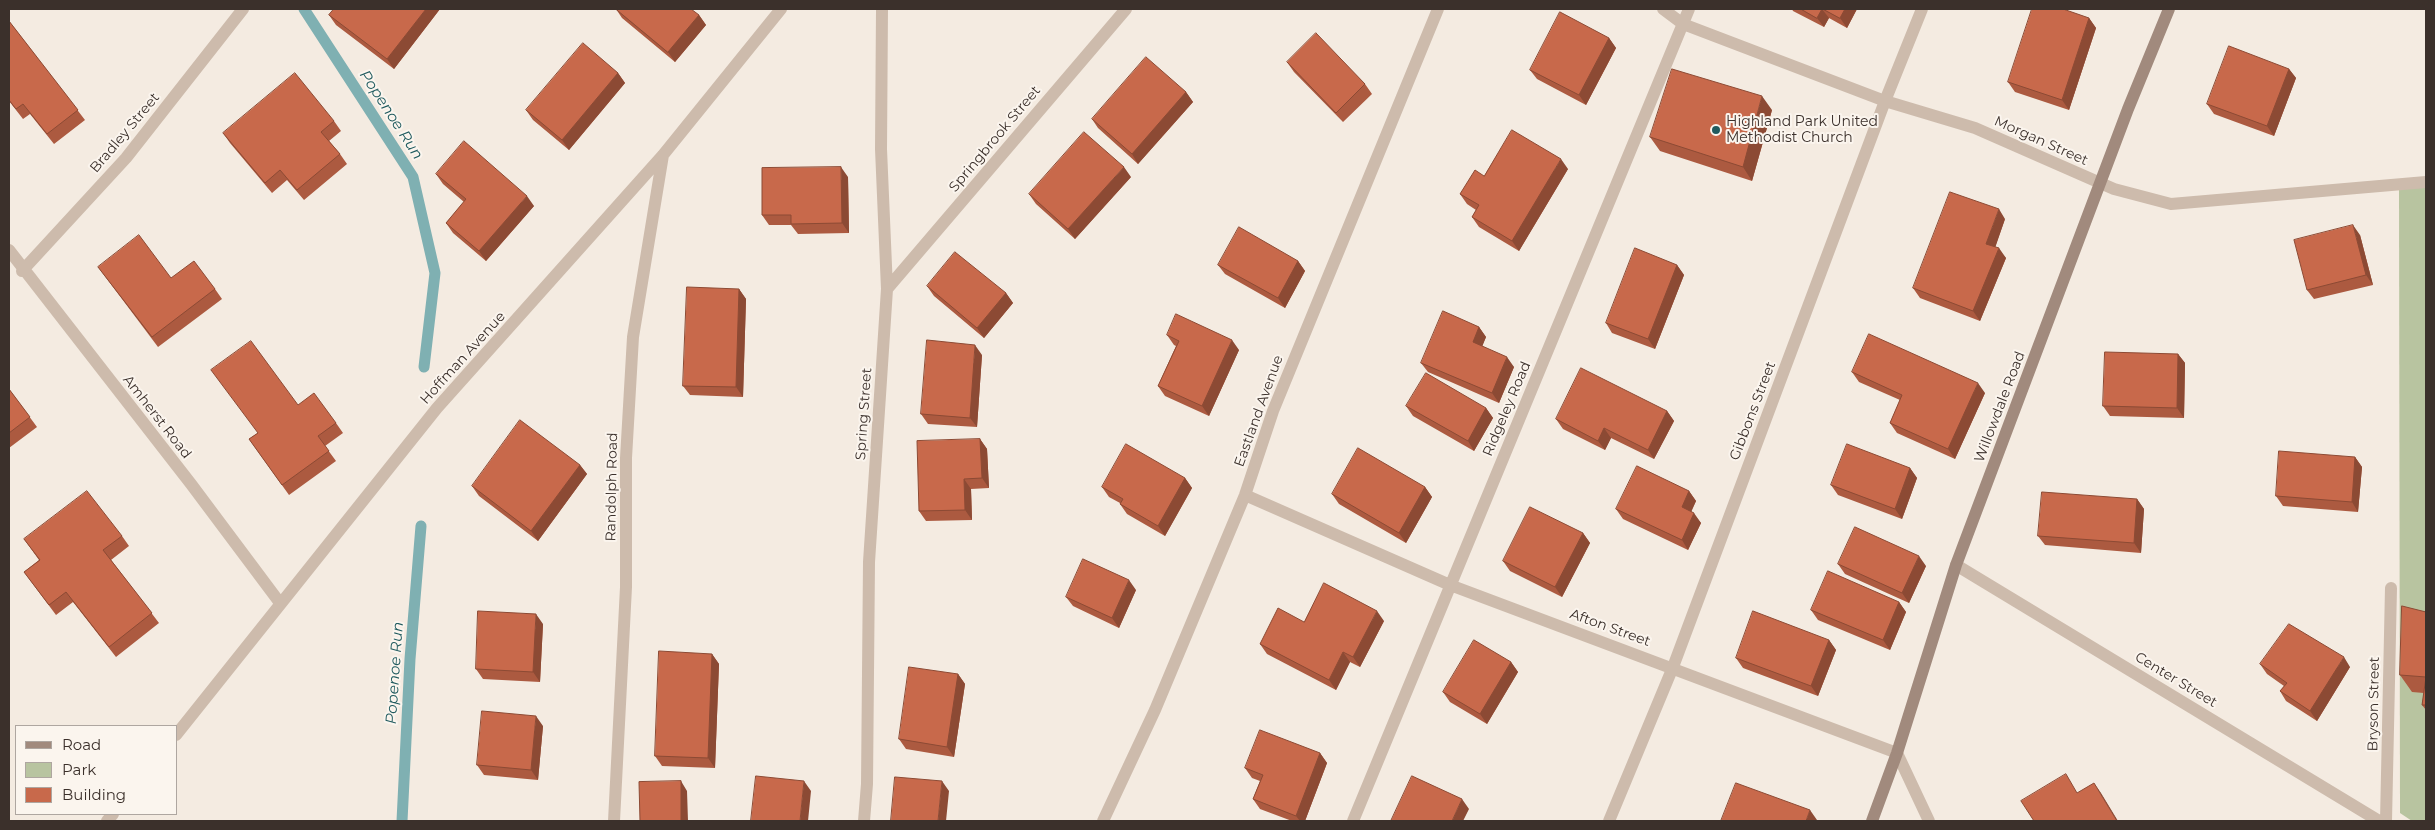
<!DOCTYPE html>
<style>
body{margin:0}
#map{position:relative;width:2435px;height:830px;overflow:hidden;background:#f4ebe1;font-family:Montserrat,sans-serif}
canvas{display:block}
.frame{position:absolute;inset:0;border:10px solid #3b302b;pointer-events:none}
.legend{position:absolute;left:15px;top:725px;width:162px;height:90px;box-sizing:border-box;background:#fbf5ee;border:1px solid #aea6a0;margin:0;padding:6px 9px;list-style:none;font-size:15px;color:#3b302b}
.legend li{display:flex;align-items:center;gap:10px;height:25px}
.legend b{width:25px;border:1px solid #aea6a0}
</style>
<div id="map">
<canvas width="2435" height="830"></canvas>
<div class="frame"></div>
<ul class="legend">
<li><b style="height:6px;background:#a18a7d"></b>Road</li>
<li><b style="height:14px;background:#b8c4a0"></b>Park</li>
<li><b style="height:14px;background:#c8694b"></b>Building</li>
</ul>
</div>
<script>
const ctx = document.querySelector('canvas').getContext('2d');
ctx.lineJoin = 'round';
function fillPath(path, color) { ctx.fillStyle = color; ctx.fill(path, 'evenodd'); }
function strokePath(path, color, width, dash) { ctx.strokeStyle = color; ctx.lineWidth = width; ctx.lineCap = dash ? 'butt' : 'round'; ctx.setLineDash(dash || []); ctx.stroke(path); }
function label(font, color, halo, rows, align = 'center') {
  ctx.font = font + ' Montserrat,sans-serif'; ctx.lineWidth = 4; ctx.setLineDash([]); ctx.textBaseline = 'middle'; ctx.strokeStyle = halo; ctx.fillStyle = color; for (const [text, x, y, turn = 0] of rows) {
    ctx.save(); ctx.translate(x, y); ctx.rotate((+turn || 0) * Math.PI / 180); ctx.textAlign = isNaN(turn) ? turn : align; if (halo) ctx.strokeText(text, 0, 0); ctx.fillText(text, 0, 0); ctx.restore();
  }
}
fillPath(new Path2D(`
 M2426 187V821H2412L2400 813 2399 189Z`), '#b8c4a0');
strokePath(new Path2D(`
 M304 9 413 177 435 273 424 367
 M402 821 410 659 421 526`), '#7fb0b2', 11);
strokePath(new Path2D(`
 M1663 9 1683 24 1885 101 1975 128 2114 189 2171 204 2426 182
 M9 250 191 484 280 603
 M22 271 126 158 243 9
 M887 289 1126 9
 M1245 495 1450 585 1897 753 1929 821
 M1956 565 2379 821
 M176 735 437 408 663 155 781 9
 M107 821 113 814
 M614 821 626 587V458L633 337 663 155
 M864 821 867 784 869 562 887 289 881 149 882 9
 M1103 821 1155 710 1245 495 1273 411 1438 9
 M1353 821 1689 9
 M1609 821 1673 667 1885 101 1922 9
 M2386 821 2391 588`), '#cdbbac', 12);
strokePath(new Path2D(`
 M1872 821 1897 753 1956 565 2128 109 2169 9`), '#a18a7d', 12);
fillPath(new Path2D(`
 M334 9H440L394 69 336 25 329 15Z
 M616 9 699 15 706 25 675 62 622 18Z
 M1792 9H1857L1847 28 1829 18 1824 27 1793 11Z
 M2089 18 2096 28 2069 110 2015 92 2008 82Z
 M9 21 85 120 54 144 30 114 23 119 9 101Z
 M1609 38 1616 48 1586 105 1537 79 1530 70Z
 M1287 62 1365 84 1372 94 1343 122 1294 72Z
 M2289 69 2296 78 2274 136 2214 114 2207 104Z
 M618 73 625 83 569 150 533 120 526 110Z
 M1186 92 1193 102 1138 164 1098 128 1092 119Z
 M1772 110 1752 181 1660 151 1650 137Z
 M334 121 341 131 329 141 340 154 347 164 304 200 287 180 272 193 230 143 223 133Z
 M1568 169 1519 251 1479 227 1472 217 1476 210 1467 204 1460 194 1484 176Z
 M436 174 534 206 486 261 453 233 446 223 464 202 443 184Z
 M848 177 849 233 798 234 791 225H769L762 215Z
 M1131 177 1075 239 1036 204 1029 194Z
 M2005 219 1995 247 2006 258 1980 321 1920 298 1913 288Z
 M2360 235 2373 285 2314 299 2307 290Z
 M1298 261 1305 271 1285 308 1225 274 1218 265Z
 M1677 265 1684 275 1655 349 1612 333 1606 323Z
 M98 267 171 278 215 289 222 299 158 347Z
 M927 286 1006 293 1013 303 984 338 934 296Z
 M739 289 746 299 743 397 690 395 683 386Z
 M1479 327 1486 337 1482 346 1514 367 1499 403 1428 372 1421 363Z
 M1167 335 1239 350 1209 416 1165 396 1158 386 1176 346 1174 345Z
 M2178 354 2185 363 2184 418 2110 416 2103 406Z
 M982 355 977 427 928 424 921 414Z
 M1852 372 1985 393 1955 459 1897 433 1890 423 1900 400 1859 382Z
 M9 389 37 427 9 448Z
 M298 405 336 423 343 433 325 446 336 461 289 495 249 439Z
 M1406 406 1486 408 1493 418 1474 451 1413 416Z
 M1667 411 1674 421 1654 459 1611 438 1605 450 1563 429 1556 419Z
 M980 439 987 449 989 488 971 489 972 520 926 521 919 511Z
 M2355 457 2362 467 2358 512 2283 506 2276 496Z
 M580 465 587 474 538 541 479 496 472 486Z
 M1910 468 1917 478 1902 519 1838 495 1831 485Z
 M1185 478 1192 488 1165 536 1127 514 1120 504V503L1109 497 1102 487Z
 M1425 487 1432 497 1406 543 1339 504 1332 494Z
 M1689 491 1696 501 1691 511 1701 523 1688 550 1623 519 1616 509Z
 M2137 499 2144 509 2141 553 2045 545 2038 536Z
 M1583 533 1590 543 1562 597 1510 571 1503 561Z
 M122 536 129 546 111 560 159 623 116 657 73 602 56 615 24 572 39 560 24 539Z
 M1838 564 1926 566 1909 603 1845 574Z
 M1136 590 1119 628 1073 606 1066 597Z
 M1899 602 1906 612 1890 650 1818 620 1811 610Z
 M2426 612V710L2422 705 2424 693 2412 692 2400 675Z
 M1384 621 1360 667 1350 662 1336 690 1267 654 1260 644 1304 622Z
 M543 624 540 682 483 679 476 669Z
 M1829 640 1836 650 1818 696 1743 668 1736 658Z
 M712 654 719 664 715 768 662 766 655 756Z
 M1511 662 1518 672 1487 724 1450 702 1443 692Z
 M2260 664 2350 667 2317 721 2286 701 2280 691 2284 686 2267 674Z
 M958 674 965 684 954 757 906 749 899 739Z
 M543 726 538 780 484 775 477 765Z
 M1320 753 1327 763 1305 821H1292L1260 809 1253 799 1260 781 1252 778 1245 768Z`), '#ac5a40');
fillPath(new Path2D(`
 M426 9H440L394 69 387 59Z
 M1822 9 1829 18 1824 27 1817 18Z
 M1845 9H1857L1847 28 1840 18Z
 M699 15 706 25 675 62 668 52Z
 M2089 18 2096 28 2069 110 2062 100Z
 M1609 38 1616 48 1586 105 1579 95Z
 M2289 69 2296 78 2274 136 2267 126Z
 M618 73 625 83 569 150 562 140Z
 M1186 92 1193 102 1138 164 1132 154Z
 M1762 96 1772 110 1752 181 1743 167Z
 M1561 159 1568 169 1519 251 1512 241Z
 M841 167 848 177 849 233 842 223Z
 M1124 167 1131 177 1075 239 1068 229Z
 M527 196 534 206 486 261 479 251Z
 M1999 209 2005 219 1993 254 1986 244Z
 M2353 225 2360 235 2373 285 2366 275Z
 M1999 248 2006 258 1980 321 1973 311Z
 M1298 261 1305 271 1285 308 1278 298Z
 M1677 265 1684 275 1655 349 1648 339Z
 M739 289 746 299 743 397 736 387Z
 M1006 293 1013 303 984 338 977 328Z
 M1479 327 1486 337 1480 352 1473 342Z
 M1232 340 1239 350 1209 416 1202 406Z
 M975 345 982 355 977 427 970 418Z
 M2178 354 2185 363 2184 418 2177 408Z
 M1507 357 1514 367 1499 403 1492 393Z
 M1978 383 1985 393 1955 459 1948 449Z
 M1486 408 1493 418 1474 451 1468 441Z
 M1667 411 1674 421 1654 459 1648 450Z
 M1604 428 1611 438 1605 450 1598 441Z
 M980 439 987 449 989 488 982 478Z
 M2355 457 2362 467 2358 512 2352 502Z
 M580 465 587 474 538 541 531 531Z
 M1910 468 1917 478 1902 519 1895 509Z
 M1185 478 1192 488 1165 536 1158 526Z
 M964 479 971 489 972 520 965 510Z
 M1425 487 1432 497 1406 543 1399 533Z
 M1689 491 1696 501 1689 517 1682 507Z
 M2137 499 2144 509 2141 553 2134 543Z
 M1694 513 1701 523 1688 550 1682 540Z
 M1583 533 1590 543 1562 597 1555 587Z
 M1919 556 1926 566 1909 603 1902 593Z
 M1129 580 1136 590 1119 628 1112 618Z
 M1899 602 1906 612 1890 650 1883 640Z
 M1377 611 1384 621 1360 667 1353 657Z
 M536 614 543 624 540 682 533 672Z
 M1829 640 1836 650 1818 696 1811 686Z
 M1343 652 1350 662 1336 690 1329 680Z
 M712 654 719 664 715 768 708 758Z
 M2344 657 2350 667 2317 721 2310 711Z
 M1511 662 1518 672 1487 724 1480 714Z
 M958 674 965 684 954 757 947 747Z
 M536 716 543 726 538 780 531 770Z
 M1320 753 1327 763 1305 821H1300L1296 816Z
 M681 781 687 791 688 821H681Z
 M804 781 811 791 808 821H800Z
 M942 781 949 791 946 821H938Z
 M2094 783 2101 793 2118 821H2117Z
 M1462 799 1469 809 1463 821H1452Z
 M1810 810 1817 820V821H1806Z`), '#8c4a34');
const building = new Path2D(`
 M334 9H426L387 59 329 15Z
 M616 9H691L699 15 668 52Z
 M1801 9H1822L1817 18Z
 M1823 9H1845L1840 18Z
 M2032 9H2063L2089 18 2062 100 2008 82Z
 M1560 12 1609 38 1579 95 1530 70Z
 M9 21 78 110 47 134 23 104 16 109 9 100Z
 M1316 33 1365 84 1336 113 1287 62Z
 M583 43 618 73 562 140 526 110Z
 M2229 46 2289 69 2267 126 2207 104Z
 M1146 57 1186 92 1132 154 1092 119Z
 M1672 69 1762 96 1743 167 1650 137Z
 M295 73 334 121 321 132 340 154 297 190 280 170 265 183 223 133Z
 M1512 130 1561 159 1512 241 1472 217 1479 205 1460 194 1475 170 1484 176Z
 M1084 132 1124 167 1068 229 1029 194Z
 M464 141 527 196 479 251 446 223 466 199 436 174Z
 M841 167 842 223 791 224V215H762V168Z
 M1950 192 1999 209 1986 244 1999 248 1973 311 1913 288Z
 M2353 225 2366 275 2307 290 2294 240Z
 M1239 227 1298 261 1278 298 1218 265Z
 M139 235 171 278 194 261 215 289 152 337 98 267Z
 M1635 248 1677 265 1648 339 1606 323Z
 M955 252 1006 293 977 328 927 286Z
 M687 287 739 289 736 387 683 386Z
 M1443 311 1479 327 1473 342 1507 357 1492 393 1421 363Z
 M1176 314 1232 340 1202 406 1158 386 1179 341 1167 335Z
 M1869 334 1978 383 1948 449 1890 423 1902 395 1852 372Z
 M927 340 975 345 970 418 921 414Z
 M251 341 298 405 314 393 336 423 318 436 329 451 282 485 249 439 258 433 211 370Z
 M2105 352 2178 354 2177 408 2103 406Z
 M1581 368 1667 411 1648 450 1604 428 1598 441 1556 419Z
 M1426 373 1486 408 1468 441 1406 406Z
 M9 389 30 417 9 433Z
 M520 420 580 465 531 531 472 486Z
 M980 439 982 478 964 479 965 510 919 511 917 441Z
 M1126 444 1185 478 1158 526 1120 504 1123 499 1102 487Z
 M1847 444 1910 468 1895 509 1831 485Z
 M1358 448 1425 487 1399 533 1332 494Z
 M2279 451 2355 457 2352 502 2276 496Z
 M1637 466 1689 491 1682 507 1694 513 1682 540 1616 509Z
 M87 491 122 536 103 550 152 613 109 647 66 592 49 605 24 572 40 560 24 539Z
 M2042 492 2137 499 2134 543 2038 536Z
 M1530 507 1583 533 1555 587 1503 561Z
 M1855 527 1919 556 1902 593 1838 564Z
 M1083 559 1129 580 1112 618 1066 597Z
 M1828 571 1899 602 1883 640 1811 610Z
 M1324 583 1377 611 1353 657 1343 652 1329 680 1260 644 1278 608 1304 622Z
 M2402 606 2426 612V705H2422L2426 677 2400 675Z
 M478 611 536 614 533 672 476 669Z
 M1753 611 1829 640 1811 686 1736 658Z
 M2289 624 2344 657 2310 711 2280 691 2287 683 2260 664Z
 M1474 640 1511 662 1480 714 1443 692Z
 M659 651 712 654 708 758 655 756Z
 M909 667 958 674 947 747 899 739Z
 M482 711 536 716 531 770 477 765Z
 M1260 730 1320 753 1296 816 1253 799 1263 775 1245 768Z
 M2066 774 2077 793 2094 783 2117 821H2034L2021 801Z
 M756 776 804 781 800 821H751Z
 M1412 776 1462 799 1452 821H1391Z
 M895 777 942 781 938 821H891Z
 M681 781V821H640L639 782Z
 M1736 783 1810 810 1806 821H1721Z`);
fillPath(building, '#c8694b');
strokePath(building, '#8c4a34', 1);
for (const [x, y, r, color] of [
 [1716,130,5,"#1f5a5e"]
]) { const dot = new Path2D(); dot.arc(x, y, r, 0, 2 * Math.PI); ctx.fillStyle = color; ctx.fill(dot); strokePath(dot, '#fbf5ee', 2); }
label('14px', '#3b302b', '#fbf5ee', [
 ["Highland Park United",1726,122],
 ["Methodist Church",1726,138]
], 'left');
label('14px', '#3b302b', '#fbf5ee', [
 ["Bradley Street",125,133,-50],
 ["Springbrook Street",995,139,-50],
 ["Morgan Street",2041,141,24],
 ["Hoffman Avenue",463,358,-48],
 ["Willowdale Road",2000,407,-69],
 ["Ridgeley Road",1507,409,-67],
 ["Eastland Avenue",1259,411,-70],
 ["Gibbons Street",1753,411,-69],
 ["Spring Street",864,414,-86],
 ["Amherst Road",157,417,52],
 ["Randolph Road",612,487,-89],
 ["Afton Street",1610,628,20],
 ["Center Street",2176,680,31],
 ["Bryson Street",2374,704,-89]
]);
label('italic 15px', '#1f5a5e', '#fbf5ee', [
 ["Popenoe Run",391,115,57],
 ["Popenoe Run",395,673,-86]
]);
</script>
